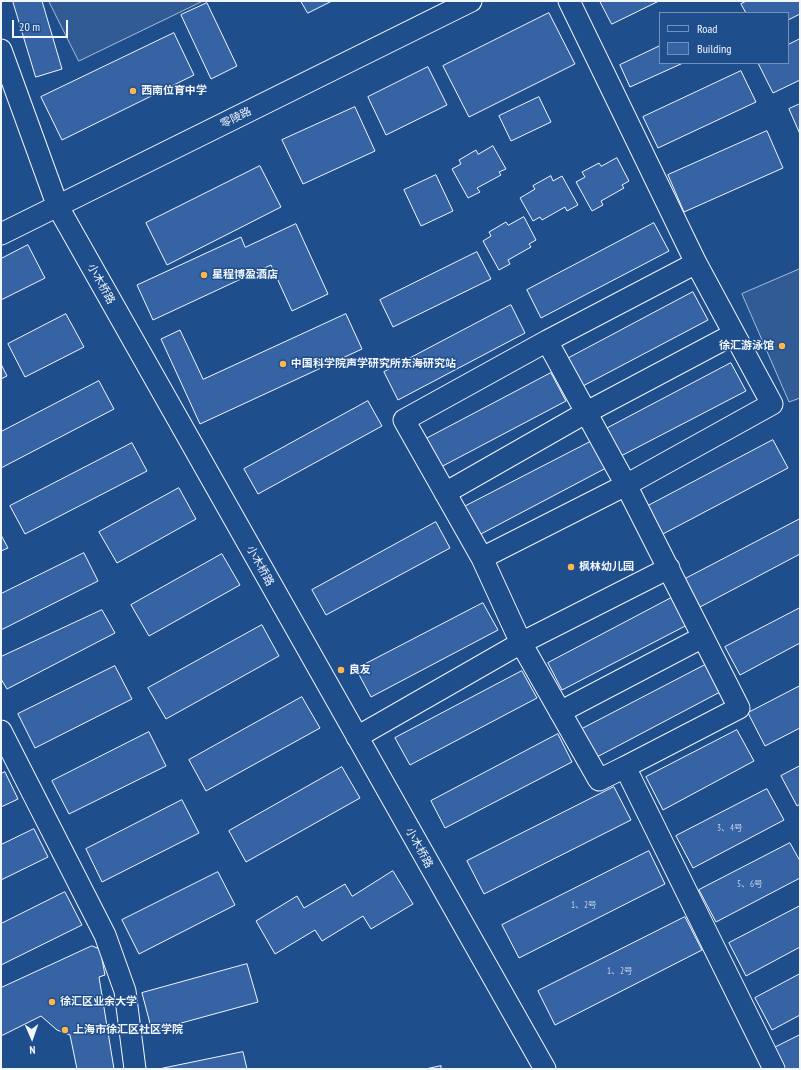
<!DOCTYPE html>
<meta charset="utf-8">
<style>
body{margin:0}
#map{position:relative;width:801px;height:1070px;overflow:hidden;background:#1f4e8c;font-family:"PT Sans Narrow",sans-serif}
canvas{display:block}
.frame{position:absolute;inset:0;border:2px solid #f2f6ff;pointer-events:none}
.legend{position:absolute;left:659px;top:12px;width:130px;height:52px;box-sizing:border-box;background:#1f4e8c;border:1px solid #7391ba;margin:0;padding:5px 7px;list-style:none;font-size:12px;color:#f2f6ff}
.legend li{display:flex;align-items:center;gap:8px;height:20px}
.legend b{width:20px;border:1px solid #7391ba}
.north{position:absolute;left:12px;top:1018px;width:40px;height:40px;-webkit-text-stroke:3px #1f4e8c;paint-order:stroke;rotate:178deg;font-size:11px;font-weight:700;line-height:16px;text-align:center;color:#f2f6ff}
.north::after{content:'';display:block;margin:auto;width:14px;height:18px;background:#f2f6ff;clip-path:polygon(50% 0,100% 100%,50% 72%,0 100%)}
.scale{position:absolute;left:12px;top:20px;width:56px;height:18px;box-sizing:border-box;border:2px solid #f2f6ff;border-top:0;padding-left:5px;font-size:12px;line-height:14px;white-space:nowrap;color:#f2f6ff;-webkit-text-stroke:3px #1f4e8c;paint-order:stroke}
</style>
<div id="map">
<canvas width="801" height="1070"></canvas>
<div class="frame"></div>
<ul class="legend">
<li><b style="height:5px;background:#1f4e8c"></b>Road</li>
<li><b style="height:11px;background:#3563a3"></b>Building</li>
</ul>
<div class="north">N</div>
<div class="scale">20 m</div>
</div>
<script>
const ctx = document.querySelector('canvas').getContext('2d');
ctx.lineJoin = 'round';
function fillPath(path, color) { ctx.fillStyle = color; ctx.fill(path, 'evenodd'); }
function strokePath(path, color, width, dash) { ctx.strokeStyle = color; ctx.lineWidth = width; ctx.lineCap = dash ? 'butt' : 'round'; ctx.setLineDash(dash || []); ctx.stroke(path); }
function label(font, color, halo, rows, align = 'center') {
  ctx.font = font + ' "PT Sans Narrow","Noto Sans SC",sans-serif'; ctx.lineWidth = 3; ctx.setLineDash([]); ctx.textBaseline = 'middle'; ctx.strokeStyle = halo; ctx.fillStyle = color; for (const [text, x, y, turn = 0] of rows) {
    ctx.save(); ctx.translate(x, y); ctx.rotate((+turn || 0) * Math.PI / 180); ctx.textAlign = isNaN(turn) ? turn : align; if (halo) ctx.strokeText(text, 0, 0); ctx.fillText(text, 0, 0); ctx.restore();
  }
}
const built = new Path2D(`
 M49 1H203L79 61Z
 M800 269V398L789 402 742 294Z`);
fillPath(built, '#305b95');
strokePath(built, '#a8bbd7', 1);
const building = new Path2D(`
 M13 1H42L62 69 36 77Z
 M301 1H332L308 13Z
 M600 1H659L612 24Z
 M747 1H800V14L788 20V13H746L741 4Z
 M207 3 237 66 211 79 181 15Z
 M549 13 575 64 469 117 443 66Z
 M174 33 194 75 62 140 41 97Z
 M800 39V80L773 93 758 63H788V45Z
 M660 46V63H683L630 87 620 65Z
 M428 67 447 105 386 135 368 97Z
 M741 71 756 102 658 148 643 117Z
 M539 97 551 122 511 141 499 116Z
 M800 104V134L789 109Z
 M355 107 375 151 303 184 282 140Z
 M767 131 783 168 684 212 668 175Z
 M493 146 506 169 499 172 501 175 477 188 480 192 468 198 452 169 461 164 459 160 476 150 478 154Z
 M617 158 629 181 622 185 624 188 601 201 603 205 592 211 576 182 585 177 582 172 599 163 601 166Z
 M260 166 281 207 167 265 146 223Z
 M436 175 453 211 421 226 404 190Z
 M551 176 553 181 562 176 578 205 567 211 565 207 542 220 540 217 533 221 520 198 535 189 533 186Z
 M524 217 536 240 529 244 531 247 508 260 510 264 499 270 483 241 491 236 489 232 506 222 508 225Z
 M654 223 669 251 541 318 527 290Z
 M296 224 328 294 292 311 271 265 153 320 137 285 241 237 245 247Z
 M28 245 45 278 1 300V259Z
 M477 252 491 279 393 327 380 300Z
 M693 292 708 320 581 387 567 359Z
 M511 305 525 333 398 400 384 372Z
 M66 314 84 347 25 377 8 344Z
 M346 314 362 349 200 424 161 339 180 330 203 379Z
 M731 363 746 391 619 457 604 430Z
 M1 364 7 376 1 379Z
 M551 373 566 401 439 468 424 440Z
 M99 381 114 409 1 468V432Z
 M368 401 382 426 258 494 244 469Z
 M773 440 788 468 661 535 646 507Z
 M592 441 606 468 479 535 464 507Z
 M132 443 147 471 25 534 10 506Z
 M179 488 196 519 117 563 99 532Z
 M800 519V554L700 607 685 579Z
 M436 522 450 548 326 615 312 590Z
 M1 535 8 548 1 551Z
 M84 553 98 581 1 630V594Z
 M222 554 240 585 149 636 131 605Z
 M675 596 689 624 562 690 548 663Z
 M483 603 498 630 371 697 356 669Z
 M800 608V643L740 675 725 647Z
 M102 610 115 633 7 689 1 679V657Z
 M262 625 279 656 166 719 148 688Z
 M707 664 722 691 595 758 580 730Z
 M115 666 132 699 35 748 18 714Z
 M522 671 537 698 410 765 395 738Z
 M800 686V728L765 746 748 713Z
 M302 697 320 728 206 791 189 760Z
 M737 730 754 761 663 810 646 777Z
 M149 732 166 766 69 814 52 781Z
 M558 734 572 762 445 828 431 801Z
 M800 766V804L797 806 781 776Z
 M342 767 360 798 246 862 229 831Z
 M5 772 18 799 1 807V774Z
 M614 787 631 820 484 894 467 861Z
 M767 789 784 820 693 868 676 836Z
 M182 800 199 833 102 882 86 849Z
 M34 829 48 857 1 880V845Z
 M790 843 800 861V878L716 922 699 890Z
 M649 851 665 884 519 958 502 925Z
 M393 871 413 904 371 929 363 916 322 941 315 930 275 954 256 921 297 896 304 908 345 884 352 896Z
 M218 872 235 905 139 954 122 920Z
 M65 892 82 925 1 965V924Z
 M800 906V947L746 976 729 943Z
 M685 917 702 950 555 1025 538 991Z
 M92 946 100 949 105 975 99 977 114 1069H77L70 1035 57 1030 41 1016 1 1036V988Z
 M247 964 258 1002 152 1031 142 993Z
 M800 974V1015L772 1030 755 998Z
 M800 1035V1069H785L774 1048Z
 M243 1052 247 1069H159Z
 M441 1066V1069H426Z`);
fillPath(building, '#3563a3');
strokePath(building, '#f2f6ff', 1);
const minor = new Path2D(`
 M569 1 696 263 772 404 626 485 482 558 521 643 669 568
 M1 50 58 207 545 1069
 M1 234 471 1
 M547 341 626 485 739 708 625 767
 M445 493 587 412 734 334
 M482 558 404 420 547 341 696 263
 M560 712 703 637
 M1 731 105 935 125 991 135 1069
 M357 737 521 643 599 780 625 767 774 1069`);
strokePath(minor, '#f2f6ff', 23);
strokePath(minor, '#1f4e8c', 21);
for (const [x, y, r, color] of [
 [133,91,4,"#ffb74d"],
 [204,275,4,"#ffb74d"],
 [782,346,4,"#ffb74d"],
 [283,364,4,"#ffb74d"],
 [571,567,4,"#ffb74d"],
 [341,670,4,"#ffb74d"],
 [52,1002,4,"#ffb74d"],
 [65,1030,4,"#ffb74d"]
]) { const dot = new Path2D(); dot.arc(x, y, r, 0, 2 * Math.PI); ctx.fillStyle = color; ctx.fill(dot); strokePath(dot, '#1f4e8c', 1.5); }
label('9px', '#c3d1e8', null, [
 ["3、4号",730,828],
 ["5、6号",750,884],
 ["1、2号",584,905],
 ["1、2号",620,971]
]);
label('bold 11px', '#f2f6ff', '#1f4e8c', [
 ["西南位育中学",141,91],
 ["星程博盈酒店",212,275],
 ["徐汇游泳馆",774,346,"right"],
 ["中国科学院声学研究所东海研究站",291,364],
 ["枫林幼儿园",579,567],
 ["良友",349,670],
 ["徐汇区业余大学",60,1002],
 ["上海市徐汇区社区学院",73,1030]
], 'left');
label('11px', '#f2f6ff', '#1f4e8c', [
 ["零陵路",236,118,-26],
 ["小木桥路",101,284,61],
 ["小木桥路",260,566,61],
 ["小木桥路",419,848,61]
]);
</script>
